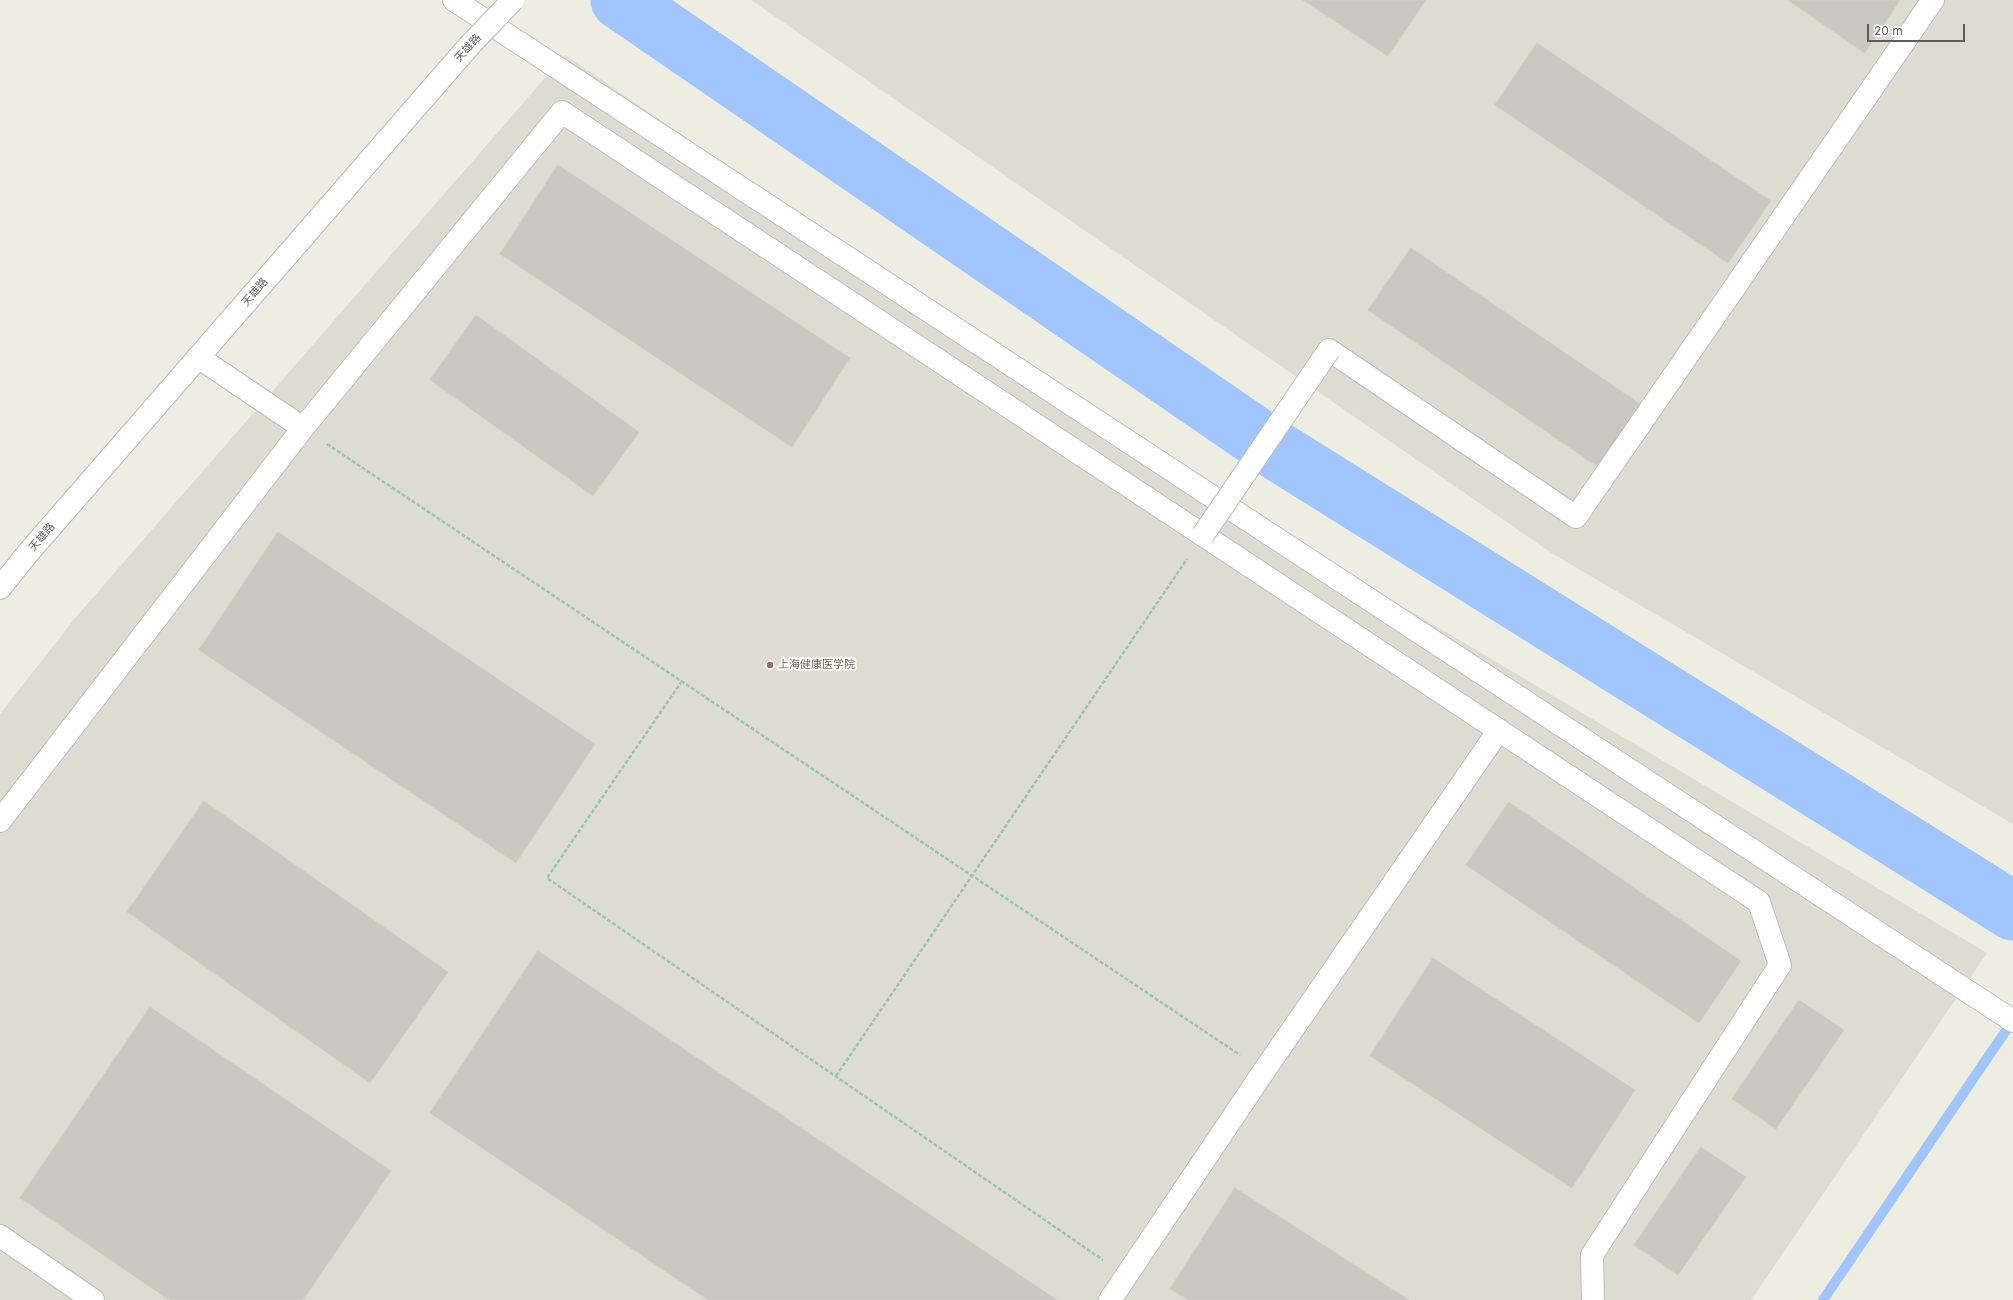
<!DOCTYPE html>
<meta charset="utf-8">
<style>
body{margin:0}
#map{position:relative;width:2013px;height:1300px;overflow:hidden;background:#edede2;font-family:Inter,sans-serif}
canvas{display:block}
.scale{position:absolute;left:1867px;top:24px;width:98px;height:18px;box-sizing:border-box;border:2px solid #5b5d63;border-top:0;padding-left:5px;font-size:12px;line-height:14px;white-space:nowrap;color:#5b5d63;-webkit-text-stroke:3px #fff;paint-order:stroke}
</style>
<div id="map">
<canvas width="2013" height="1300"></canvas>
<div class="scale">20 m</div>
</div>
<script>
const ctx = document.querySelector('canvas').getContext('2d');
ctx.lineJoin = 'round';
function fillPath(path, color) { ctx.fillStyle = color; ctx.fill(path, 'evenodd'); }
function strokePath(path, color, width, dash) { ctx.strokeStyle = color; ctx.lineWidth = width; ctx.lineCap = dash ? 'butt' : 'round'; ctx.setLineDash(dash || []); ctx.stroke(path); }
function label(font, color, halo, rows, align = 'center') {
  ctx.font = font + ' Inter,"Noto Sans SC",sans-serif'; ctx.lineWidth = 4; ctx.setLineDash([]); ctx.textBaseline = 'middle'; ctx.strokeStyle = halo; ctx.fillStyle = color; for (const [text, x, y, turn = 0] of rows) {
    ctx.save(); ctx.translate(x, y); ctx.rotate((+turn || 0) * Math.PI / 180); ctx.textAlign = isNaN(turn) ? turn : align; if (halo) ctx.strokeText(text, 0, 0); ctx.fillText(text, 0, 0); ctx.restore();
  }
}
fillPath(new Path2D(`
 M751 0H2013V824L1553 554Z
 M565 55 1186 478 1987 953 1751 1300H0V714L76 617Z`), '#dddcd0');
strokePath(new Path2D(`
 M1823 1300 2013 1020`), '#a1c5fe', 10);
strokePath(new Path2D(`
 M620 0 1271 447 2013 911`), '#a1c5fe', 59);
const building = new Path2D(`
 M1303 0H1426L1388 56Z
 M1788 0H1900L1865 53Z
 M1537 43 1771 201 1728 263 1495 105Z
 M558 165 850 358 792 447 500 254Z
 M1411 248 1643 406 1601 469 1368 310Z
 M476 315 639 432 593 496 430 380Z
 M278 532 595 744 516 863 199 650Z
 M204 801 448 972 370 1083 127 912Z
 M1509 802 1741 961 1699 1023 1466 865Z
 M538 951 1057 1300H708L430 1113Z
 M1433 958 1635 1090 1572 1188 1370 1056Z
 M1799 1000 1844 1030 1776 1129 1732 1099Z
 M150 1007 391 1171 303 1300H169L20 1198Z
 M1701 1147 1746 1177 1678 1275 1634 1245Z
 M1235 1188 1409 1300H1188L1170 1289Z`);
fillPath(building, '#c8c7c0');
strokePath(building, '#d2d0c1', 1);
const minor = new Path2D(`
 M454 0 2013 1021
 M1329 350 1576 517 1933 0
 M198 357 303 428
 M0 588 28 553 469 46
 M0 821 303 428 562 112 1759 902 1780 965 1592 1255 1593 1300
 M0 1236 93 1300
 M1110 1300 1264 1071 1499 730`);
strokePath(minor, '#babbc1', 24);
strokePath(new Path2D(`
 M327 444 1240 1055
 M682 681 547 878 1103 1260
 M836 1076 1187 559`), '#98c6ae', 2.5, [4, 2]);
strokePath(minor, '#fff', 22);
const minorBridge = new Path2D(`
 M469 46 513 0
 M1203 535 1329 350`);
strokePath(minorBridge, '#babbc1', 24, []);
strokePath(minorBridge, '#fff', 22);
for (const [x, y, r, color] of [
 [770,665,4,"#8d6e63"]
]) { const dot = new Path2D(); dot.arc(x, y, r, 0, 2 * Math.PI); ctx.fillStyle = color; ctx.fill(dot); strokePath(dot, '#fff', 1.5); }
label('11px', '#5b5d63', '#fff', [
 ["天雄路",468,48,-48],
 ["天雄路",255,292,-49],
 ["天雄路",42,537,-49]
]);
label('11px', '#785e54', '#fff', [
 ["上海健康医学院",778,665]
], 'left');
</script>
